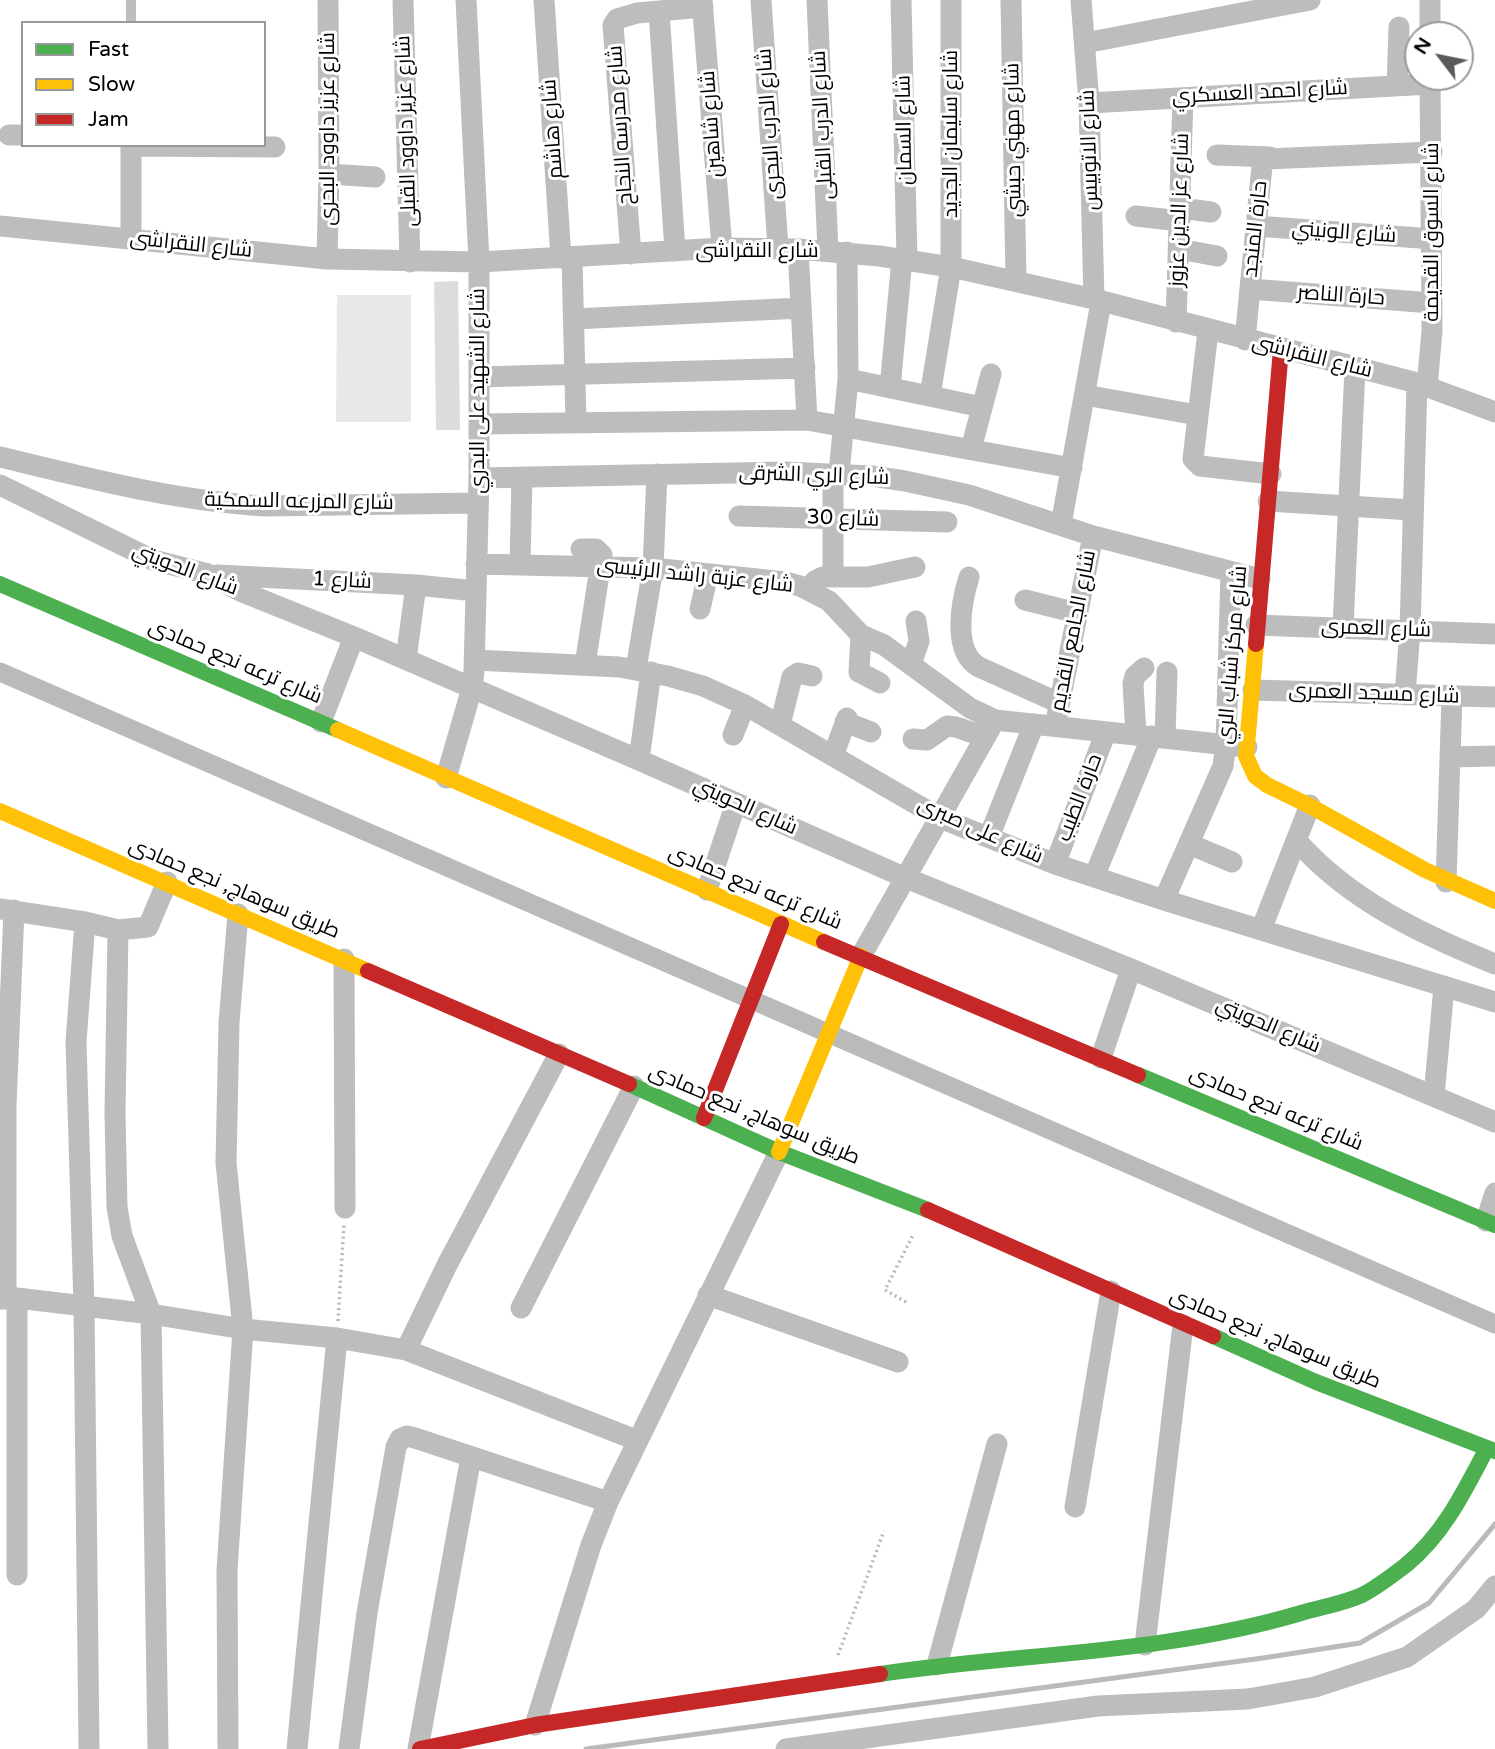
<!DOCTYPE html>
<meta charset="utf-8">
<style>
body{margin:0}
#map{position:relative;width:1495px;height:1749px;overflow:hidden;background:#fff;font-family:"Varela Round",sans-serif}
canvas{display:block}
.legend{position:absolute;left:21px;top:21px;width:245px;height:126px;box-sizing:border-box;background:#fff;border:2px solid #999;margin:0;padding:9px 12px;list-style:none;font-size:21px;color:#000}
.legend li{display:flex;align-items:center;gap:14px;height:35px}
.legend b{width:35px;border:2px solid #999}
.north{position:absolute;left:1404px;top:21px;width:70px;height:70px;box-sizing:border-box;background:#fff;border:2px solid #999;border-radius:50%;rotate:302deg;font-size:19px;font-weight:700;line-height:28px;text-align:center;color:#000}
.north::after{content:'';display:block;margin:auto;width:24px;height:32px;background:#595959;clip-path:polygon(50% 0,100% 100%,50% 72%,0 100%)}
</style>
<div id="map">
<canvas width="1495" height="1749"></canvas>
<ul class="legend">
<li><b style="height:9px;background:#4caf50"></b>Fast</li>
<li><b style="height:9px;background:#ffc107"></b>Slow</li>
<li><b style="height:9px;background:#c62828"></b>Jam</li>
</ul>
<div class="north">N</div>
</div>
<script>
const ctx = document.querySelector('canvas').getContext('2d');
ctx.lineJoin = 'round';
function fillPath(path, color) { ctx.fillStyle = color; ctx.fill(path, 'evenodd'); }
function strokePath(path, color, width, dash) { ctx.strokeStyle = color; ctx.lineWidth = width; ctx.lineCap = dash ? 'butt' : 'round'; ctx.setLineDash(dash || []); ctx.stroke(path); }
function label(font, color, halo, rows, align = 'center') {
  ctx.font = font + ' "Varela Round",Cairo,sans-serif'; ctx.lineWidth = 6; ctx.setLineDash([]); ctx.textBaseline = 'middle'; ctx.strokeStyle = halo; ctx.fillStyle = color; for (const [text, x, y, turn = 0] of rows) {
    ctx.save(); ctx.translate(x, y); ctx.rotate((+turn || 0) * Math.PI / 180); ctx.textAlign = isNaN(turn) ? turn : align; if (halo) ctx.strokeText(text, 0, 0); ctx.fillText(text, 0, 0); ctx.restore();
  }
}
fillPath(new Path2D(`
 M337 295H411V422H336Z`), '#e8e8e8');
strokePath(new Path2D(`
 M586 1749 1263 1658 1360 1643 1429 1603 1495 1524`), '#bababa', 5);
strokePath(new Path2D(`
 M0 672 1495 1324`), '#bababa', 19);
fillPath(new Path2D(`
 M458 281 460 430H436L434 282Z`), '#dcdcdc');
strokePath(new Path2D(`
 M906 1302 885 1290 914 1233
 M338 1321 344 1224
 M838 1655 884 1531`), '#b8b8b8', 3.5, [2, 3.5]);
strokePath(new Path2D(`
 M131 0V23`), '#bdbdbd', 10);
strokePath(new Path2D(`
 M403 0 410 262
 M544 0 561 258
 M702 0 722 248
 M761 0 778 248
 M817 0 828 251
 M901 0 907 260
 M1011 0 1016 280
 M1081 0 1089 103 1094 299
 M659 11 675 251
 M1430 35V0
 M1085 43 1310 0
 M1397 86 1399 27
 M1089 103 1430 84
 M9 135H23
 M131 146 275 147
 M1217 155 1270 157
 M329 174 375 177
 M1180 208 1211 212
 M1136 216 1180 221
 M0 226 327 259 479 262 722 248 798 249 879 256 951 267 1094 299 1417 383 1495 412
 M1256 226 1433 239
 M131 239V145
 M798 249 807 420
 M1179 249 1217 256
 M631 254 613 25 617 19 637 13 703 7
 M572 258 576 422
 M327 259 329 174 328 0
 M1250 289 1432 303
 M574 319 801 308
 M1176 322 1183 98
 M1208 331 1193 459 1200 466 1271 474
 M1245 340 1262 166 1266 159 1432 152
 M479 377 805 368
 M848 379 982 407
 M1427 387 1432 331 1430 77
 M890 388 902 259
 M1085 395 1197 415
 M930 396 951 267V0
 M480 424 807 420 1072 468
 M971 449 991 374
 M0 457C88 478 174 501 265 506L477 503
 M833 473V576
 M839 473 848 379 847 252
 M479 478 785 472 872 476 905 481 969 495 1093 536 1260 579
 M0 485 153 560 208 574 240 591 354 637 639 760 906 878 1131 969 1495 1122
 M1268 501 1412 510
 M739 516 947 522
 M1061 525 1101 302
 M581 549H596L602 555 585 665
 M476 564 653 568 785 582 800 586 829 601 861 635 884 645 970 708 995 720 1247 747
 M520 564 522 477
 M217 575 416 585 476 591
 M969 577C961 603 952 652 979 667L1059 703
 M808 590 815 581 823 577H868L915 567
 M1025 600 1077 613
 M700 609 708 574
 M1256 625 1495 634
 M1343 627 1355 368
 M861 635 859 672 880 683
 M406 659 416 585
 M475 660 619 667 668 676 703 686 745 705 940 818 1055 864 1164 900 1495 1002
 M911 665 919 641 916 621
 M636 669 653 568 657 474
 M1253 690 1495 697
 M1405 695 1410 630 1417 383
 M321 722 354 637
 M845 722 871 732
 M780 725 792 677 798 673 812 676
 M1055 726 1093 536
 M733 735 745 705
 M1136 735 1133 684 1135 676 1144 668
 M1165 738 1167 672
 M913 739 927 740 947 726 956 727 985 737
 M833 756 847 718
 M1450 757 1495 756
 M639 760 651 672
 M446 778 472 688 474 671 479 478V262L466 0
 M989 837 1034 724
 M1296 840C1350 901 1421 934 1495 964
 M1189 844 1232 862
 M1055 864 1106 732
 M1094 877 1152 736
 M1446 882 1452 696
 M707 890 736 803
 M1164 900 1223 766 1226 744 1231 572
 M0 909 85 922 118 930
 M85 922 76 1042 84 1306 89 1749
 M1261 930 1310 805
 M861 956 995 720
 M344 959 345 1208
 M1101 1058 1131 969
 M1434 1096 1444 987
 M1486 1221 1495 1193
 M708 1295 898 1362
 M17 1298V1575
 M0 1299 17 1298 151 1314 122 1236 117 1207 115 1113 118 930 148 927 167 882
 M6 1299V1106L14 910
 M521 1308 634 1086
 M406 1350 447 1265 559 1054
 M1075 1507 1111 1291
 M1145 1645 1183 1325
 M937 1665 997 1444
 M535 1725 591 1545 608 1502 779 1152
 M158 1749 151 1314 243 1329 337 1338 406 1350 636 1440
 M228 1749 227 1570 243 1329 226 1163 229 1023 238 914
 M297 1749 337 1338
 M349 1749 367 1613 396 1447 400 1439 407 1436 415 1438 608 1502
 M418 1749 471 1457
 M786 1749 1098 1706 1248 1699 1315 1687 1407 1657 1476 1609 1495 1586`), '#bdbdbd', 21);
strokePath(new Path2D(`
 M0 584 338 730
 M1138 1075 1495 1225
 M629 1084 779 1152 928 1210
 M1213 1336 1316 1382 1495 1451
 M880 1674C1020 1653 1164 1654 1301 1613 1320 1607 1343 1604 1362 1595 1376 1588 1393 1575 1406 1565 1444 1534 1465 1490 1487 1448`), '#4caf50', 16);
strokePath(new Path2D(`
 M1256 644 1246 756 1255 776 1267 785 1312 807 1425 870 1495 901
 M338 730 824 942
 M0 811 368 971
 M779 1152 861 956`), '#ffc107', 16);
strokePath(new Path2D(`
 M1256 644 1281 349
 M824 942 1138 1075
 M368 971 629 1084
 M704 1118 781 924
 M928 1210 1213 1336
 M420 1749 535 1725 880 1674`), '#c62828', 16);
label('21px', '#000', '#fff', [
 ["شارع احمد العسكري",1260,93,-3],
 ["شارع شاهين",712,124,-94],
 ["شارع الدرب البحرى",770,124,-94],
 ["شارع مدرسه النجاح",621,125,-94],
 ["شارع الدرب القبلى",823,125,-93],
 ["شارع عزيز داوود البحرى",328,129,-90],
 ["شارع هاشم",553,129,-94],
 ["شارع السمان",905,130,-91],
 ["شارع عزيز داوود القبلى",407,131,-92],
 ["شارع سليمان الجديد",951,134,-90],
 ["شارع مهني حبشي",1014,140,-91],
 ["شارع الاتوبيس",1090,150,-92],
 ["شارع عز الدين عزوز",1180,210,-88],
 ["حارة المنجد",1256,229,-84],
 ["شارع السوق القديمة",1432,232,-90],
 ["شارع الونيني",1344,233,4],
 ["شارع النقراشى",191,245,6],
 ["شارع النقراشى",757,251],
 ["حارة الناصر",1341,296,4],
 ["شارع النقراشى",1312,357,14],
 ["شارع الشهيد على البدري",478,391,-90],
 ["شارع الري الشرقى",814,476,2],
 ["شارع المزرعه السمكية",299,502,1],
 ["شارع 30",843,519,2],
 ["شارع الحويتي",185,570,21],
 ["شارع عزبة راشد الرئيسى",695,576,6],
 ["شارع 1",342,581,3],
 ["شارع العمرى",1376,629,2],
 ["شارع الجامع القديم",1074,631,-79],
 ["شارع مركز شباب الري",1233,655,-85],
 ["شارع ترعه نجع حمادى",235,662,23],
 ["شارع مسجد العمرى",1374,694,2],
 ["حارة الطيب",1080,798,-69],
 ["شارع الحويتي",745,807,24],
 ["شارع على صبرى",980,831,24],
 ["شارع ترعه نجع حمادى",755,888,23],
 ["طريق سوهاج, نجع حمادى",234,889,23],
 ["شارع الحويتي",1268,1026,23],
 ["شارع ترعه نجع حمادى",1276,1109,23],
 ["طريق سوهاج, نجع حمادى",754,1115,23],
 ["طريق سوهاج, نجع حمادى",1275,1339,23]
]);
</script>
